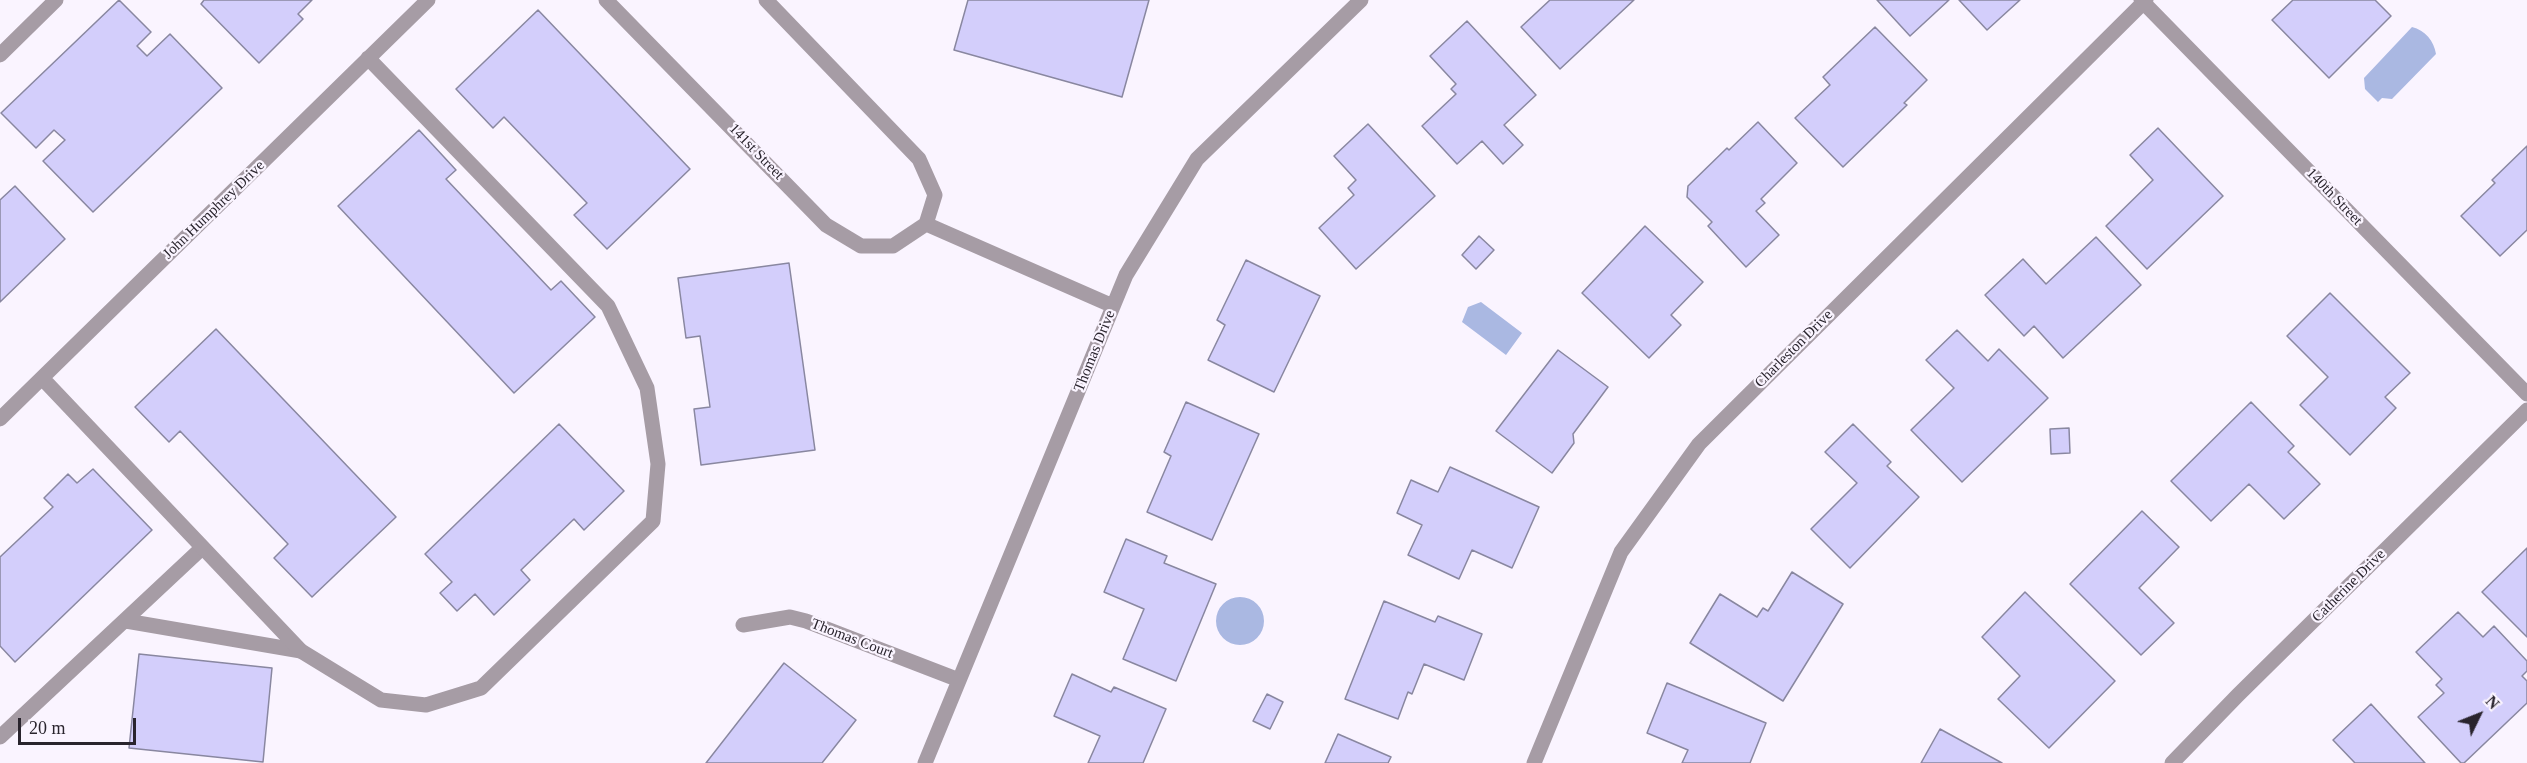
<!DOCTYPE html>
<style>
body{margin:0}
#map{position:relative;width:2527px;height:763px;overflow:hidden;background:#faf4ff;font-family:"Times New Roman",serif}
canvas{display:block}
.north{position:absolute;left:2449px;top:685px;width:60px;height:60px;-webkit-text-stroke:4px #faf4ff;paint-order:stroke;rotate:47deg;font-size:16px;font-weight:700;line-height:24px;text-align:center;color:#29242d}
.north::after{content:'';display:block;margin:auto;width:21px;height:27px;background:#29242d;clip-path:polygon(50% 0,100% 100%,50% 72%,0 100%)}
.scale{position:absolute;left:18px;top:718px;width:118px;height:27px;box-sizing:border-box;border:3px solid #29242d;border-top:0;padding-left:8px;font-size:18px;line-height:21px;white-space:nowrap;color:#29242d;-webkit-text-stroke:4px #faf4ff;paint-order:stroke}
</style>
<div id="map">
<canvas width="2527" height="763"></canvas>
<div class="north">N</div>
<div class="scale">20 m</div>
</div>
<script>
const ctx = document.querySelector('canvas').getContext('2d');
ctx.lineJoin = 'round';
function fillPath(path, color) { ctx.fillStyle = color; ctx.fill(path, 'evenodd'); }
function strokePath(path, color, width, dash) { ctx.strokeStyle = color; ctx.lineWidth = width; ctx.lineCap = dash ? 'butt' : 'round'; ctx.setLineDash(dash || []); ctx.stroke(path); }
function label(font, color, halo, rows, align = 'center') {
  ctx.font = font + ' "Times New Roman",serif'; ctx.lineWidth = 4.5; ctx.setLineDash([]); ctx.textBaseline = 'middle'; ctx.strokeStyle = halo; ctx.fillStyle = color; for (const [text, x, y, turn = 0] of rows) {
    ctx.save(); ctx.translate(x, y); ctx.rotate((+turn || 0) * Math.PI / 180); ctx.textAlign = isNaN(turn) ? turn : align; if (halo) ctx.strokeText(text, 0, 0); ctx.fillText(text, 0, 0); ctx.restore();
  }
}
fillPath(new Path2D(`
 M2412 27C2425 30 2434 41 2436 54L2392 99 2382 98 2378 102 2365 89 2364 78Z
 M1481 302 1522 333 1506 355 1462 322 1468 307Z
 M1216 621a24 24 0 1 1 48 0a24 24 0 1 1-48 0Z`), '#aab8e2');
const building = new Path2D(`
 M119 0 151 32 137 46 147 56 170 34 222 88 93 212 43 161 65 140 54 130 36 148 1 113Z
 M204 0H312L298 14 303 19 259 63 201 4Z
 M968 0H1149L1122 97 954 50Z
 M1550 0H1634L1560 69 1521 27Z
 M1877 0H1949L1910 36Z
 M1959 0H2020L1987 30Z
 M2293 0H2375L2391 16 2329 78 2272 20Z
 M538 10 690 169 607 249 574 215 587 203 504 117 493 128 456 89Z
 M1467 21 1536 95 1504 125 1523 145 1503 164 1482 141 1457 164 1422 126 1456 94 1451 89 1456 84 1430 56Z
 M1875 27 1927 80 1904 103 1907 105 1843 167 1795 118 1830 85 1823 77Z
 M1758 122 1797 163 1761 199 1765 203 1756 211 1779 235 1746 267 1708 226 1712 222 1687 197 1688 186 1727 148 1729 150Z
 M1368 124 1435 196 1356 269 1319 228 1354 195 1348 188 1356 180 1334 156Z
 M2158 128 2223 196 2147 269 2106 226 2153 180 2130 155Z
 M419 130 456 170 446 179 551 290 561 281 595 317 514 393 338 206Z
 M2527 146V230L2500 256 2461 216 2495 183 2492 180Z
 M15 186 65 239 0 302V200Z
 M1645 226 1703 282 1671 315 1681 325 1649 358 1582 293Z
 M1479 236 1494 250 1476 269 1462 255Z
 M2096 237 2141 285 2063 358 2034 326 2024 336 1985 295 2023 259 2046 284Z
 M1246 260 1320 296 1274 392 1208 360 1225 325 1217 320Z
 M789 263 815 450 701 465 694 409 710 407 700 336 686 338 678 278Z
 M2330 293 2410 373 2385 397 2396 408 2350 455 2300 405 2328 377 2287 336Z
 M216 329 396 517 312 597 274 558 288 544 180 431 169 442 135 407Z
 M1957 330 1988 361 1999 349 2048 398 1962 482 1911 430 1954 388 1926 360Z
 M1558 350 1608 387 1573 434 1574 443 1552 473 1496 431Z
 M1186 402 1259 434 1212 540 1147 512 1171 456 1164 452Z
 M2251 402 2294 446 2288 452 2320 484 2284 519 2249 484 2211 521 2171 481Z
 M559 424 624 491 584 530 574 519 521 570 530 580 494 615 475 594 457 611 440 593 452 582 425 554Z
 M1853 424 1891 462 1887 466 1919 497 1850 568 1811 529 1857 483 1825 452Z
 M2069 428 2070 453 2051 454 2050 429Z
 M1450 467 1539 507 1512 568 1472 550 1459 579 1408 555 1422 525 1397 513 1411 480 1438 492Z
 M93 469 152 530 15 662 0 646V557L53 507 44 498 68 474 77 483Z
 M2142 511 2179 547 2139 588 2174 623 2141 655 2070 584Z
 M1126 539 1167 556 1164 563 1216 584 1176 681 1123 659 1144 609 1104 592Z
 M2527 548V637L2482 592Z
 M1792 572 1843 604 1783 701 1690 643 1720 594 1757 617 1763 608 1768 611Z
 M2025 592 2115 681 2049 748 1998 699 2020 676 1982 637Z
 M1384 601 1435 622 1438 616 1482 634 1464 680 1424 664 1412 694 1408 692 1398 719 1345 699Z
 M2458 612 2483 637 2494 626 2527 661V671L2522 676 2527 681V703L2464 763H2461L2418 717 2444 693 2436 685 2442 679 2416 652Z
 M139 654 272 668 263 762 129 748Z
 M784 663 856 720 822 763H706Z
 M1072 674 1111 692 1114 687 1166 709 1143 763H1088L1100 736 1054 716Z
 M1667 683 1766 723 1750 763H1682L1688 750 1647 733Z
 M1267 694 1283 702 1270 729 1253 721Z
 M2371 704 2425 763H2355L2333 740Z
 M1940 729 2002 763H1921Z
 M1338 734 1391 757 1388 763H1325Z`);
fillPath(building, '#d3cefb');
strokePath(building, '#8987a0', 1.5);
strokePath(new Path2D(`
 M0 55 56 0
 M126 621 301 651
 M0 737 202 548`), '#a69ca5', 15);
strokePath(new Path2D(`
 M606 0 826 225 861 246H893L926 224 935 195 919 159 766 0
 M2141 0 2527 394
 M926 224 1113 306
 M42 378 301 651 381 700 426 705 481 688 653 521 658 464 647 388 608 306 368 58
 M0 419 428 0
 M743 625 790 617 806 621 959 680
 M925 763 1126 275 1197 159 1361 0
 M1534 763 1621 552 1699 444 2146 0
 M2172 763 2238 695 2527 410`), '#a69ca5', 15);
label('15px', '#29242d', '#faf4ff', [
 ["141st Street",756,152,46],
 ["140th Street",2334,197,46],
 ["John Humphrey Drive",214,210,-44],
 ["Charleston Drive",1794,349,-45],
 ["Thomas Drive",1095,351,-68],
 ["Catherine Drive",2349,586,-45],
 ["Thomas Court",852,639,21]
]);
</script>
